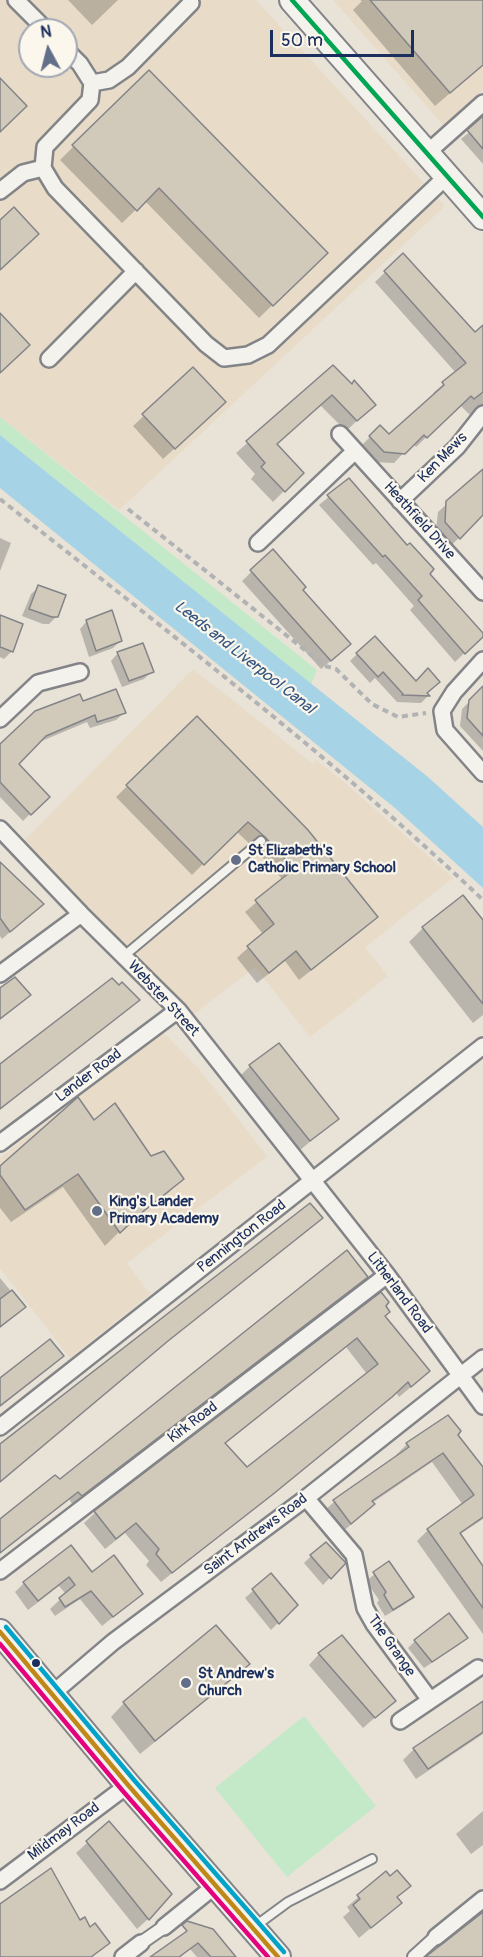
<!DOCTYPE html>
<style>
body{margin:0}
#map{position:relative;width:483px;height:1957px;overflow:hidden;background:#e8e2d7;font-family:Pangolin,sans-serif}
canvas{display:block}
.north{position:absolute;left:18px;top:18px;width:60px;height:60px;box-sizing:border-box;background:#fbf7ec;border:2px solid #a1a7b3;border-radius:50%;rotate:353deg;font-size:16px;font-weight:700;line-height:24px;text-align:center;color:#1b2f5e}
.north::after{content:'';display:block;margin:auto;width:21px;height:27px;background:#636e88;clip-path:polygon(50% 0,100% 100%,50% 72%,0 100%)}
.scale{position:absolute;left:270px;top:30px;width:144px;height:27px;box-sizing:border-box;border:3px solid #1b2f5e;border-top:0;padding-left:8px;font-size:18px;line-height:21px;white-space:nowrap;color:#1b2f5e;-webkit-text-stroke:4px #fbf7ec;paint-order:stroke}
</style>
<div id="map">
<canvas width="483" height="1957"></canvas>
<div class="north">N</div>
<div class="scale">50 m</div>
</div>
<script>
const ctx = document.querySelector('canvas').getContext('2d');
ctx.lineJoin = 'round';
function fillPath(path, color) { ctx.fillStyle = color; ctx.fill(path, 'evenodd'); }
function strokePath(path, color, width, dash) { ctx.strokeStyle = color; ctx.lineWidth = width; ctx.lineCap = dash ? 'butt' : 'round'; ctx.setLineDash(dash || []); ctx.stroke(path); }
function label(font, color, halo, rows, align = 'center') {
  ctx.font = font + ' Pangolin,sans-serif'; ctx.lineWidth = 4.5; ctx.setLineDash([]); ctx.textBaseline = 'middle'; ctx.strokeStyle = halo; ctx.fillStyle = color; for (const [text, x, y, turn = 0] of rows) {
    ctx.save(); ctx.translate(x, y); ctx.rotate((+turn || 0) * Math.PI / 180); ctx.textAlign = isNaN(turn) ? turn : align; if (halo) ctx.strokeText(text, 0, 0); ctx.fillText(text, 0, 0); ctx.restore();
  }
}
fillPath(new Path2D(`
 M0 0H256L445 206 119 510 0 417ZM30 30H66V66H30Z
 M333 0H483V90L444 126Z
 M193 669 313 764 316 760 345 783 453 878 365 947 388 976 310 1037 255 967 192 1016 22 843Z
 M162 1031 199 1069 267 1156 127 1263 150 1294 70 1358 0 1268V1158Z`), '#e8dcc8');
fillPath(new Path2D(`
 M0 417 317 670 311 684 0 435Z
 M304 1716 376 1806 287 1877 215 1788Z`), '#c4e9c8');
fillPath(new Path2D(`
 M0 435 428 777 483 827V888L395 808 0 488Z`), '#a6d3e5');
fillPath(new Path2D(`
 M68 0H118L92 25Z
 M360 0H483V65L435 106 353 10 362 1Z
 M149 72 326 253 259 318 145 201 122 223 60 160Z
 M483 121V164L461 139Z
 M403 255 475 334 483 336V384L480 387 483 395V415L469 414 460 405 416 447 413 443 394 463 374 462 360 447 380 427 389 436 435 395 433 393 456 373 375 282Z
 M333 367 363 415 346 431 320 405 275 445 302 473 273 502 251 479 255 474 236 453Z
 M193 370 213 413 163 459 133 426Z
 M483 471V501L469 527 450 547 436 531 438 512Z
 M349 480 428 574 483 635 455 662 410 610 414 606 376 563 373 565 319 505Z
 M0 538 11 543 0 571Z
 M273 551 301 590 340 653 321 669 242 581Z
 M39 587 57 616 49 624H43L22 616 31 594Z
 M0 617 12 651 4 659 0 657Z
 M87 621 120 641 113 648 89 657 80 629Z
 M118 653 152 671 144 679 122 687 111 661Z
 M357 654 425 693 428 696 421 703 397 702 375 678 370 683 350 661Z
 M483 688V751L460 726 462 709Z
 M82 703 124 713 116 720 90 728 87 722 37 743 17 764 47 797 23 821 0 797V747Z
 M197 718 376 917 365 928 299 980 285 961 257 983 237 958 263 934 245 912 283 880 254 848 236 831 192 875 116 797Z
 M0 862 42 904 2 939 0 936Z
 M483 922V1015L473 1023 409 942 423 928Z
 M250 1066 337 1119 299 1151 239 1077Z
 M94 1123 182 1179 168 1193 124 1227 105 1246 63 1187 11 1222 0 1208V1168Z
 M321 1218 157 1349 0 1481V1446Z
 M366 1277 358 1285 72 1504 69 1499 0 1552V1520Z
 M0 1278 24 1307 0 1328Z
 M380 1294 384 1306V1316L418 1381 399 1397 396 1392 379 1408 161 1582 146 1565 149 1561 125 1533 105 1549 84 1523 95 1513ZM346 1347 367 1374 247 1470 225 1444Z
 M62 1356 51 1367 0 1407V1380Z
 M448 1417 456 1435 483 1470V1519L459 1535 483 1568V1634L417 1541 428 1530 463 1505 432 1462 372 1503 362 1515 340 1534 323 1512 334 1502 397 1457 396 1455 407 1444Z
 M311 1556 344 1563 323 1585 304 1563Z
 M389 1563 412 1597 405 1604 385 1616 377 1603 379 1600 366 1581Z
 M92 1574 141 1594 102 1626 80 1599 55 1616 50 1609 66 1594 59 1586 28 1610 15 1592 24 1583Z
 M271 1575 296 1605 271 1630 245 1598Z
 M466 1638 459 1645 424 1668 408 1648 415 1641Z
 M319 1654 394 1701 363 1728 309 1665Z
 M248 1664 234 1678 140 1754 111 1717 124 1703Z
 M483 1703V1734L416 1779 403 1760 414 1749Z
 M483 1811V1845L471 1854 456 1834Z
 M109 1823 148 1919 137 1929 76 1853Z
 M386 1873 390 1878 409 1886 396 1898 400 1903 359 1938 343 1917 350 1911 347 1907Z
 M197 1926 234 1957H197L190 1949 180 1957H153Z`), '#0003');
const building = new Path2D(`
 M370 0H483V65L450 93Z
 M149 70 328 253 273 306 159 188 137 211 72 145Z
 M0 78 27 106 0 132Z
 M483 116V149L467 130Z
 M14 207 39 234 0 270V220Z
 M403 253 475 332 483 325V392L474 399 471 396 427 438 424 435 405 454 384 452 369 436 380 425 389 434 444 385 442 382 466 363 384 271Z
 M0 313 30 345 0 373Z
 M333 365 352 384 354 380 376 405 357 421 332 395 277 444 304 473 285 492 261 467 265 463 246 441Z
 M193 367 226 402 175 449 142 414Z
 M483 469V515L460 539 445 522 446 501Z
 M349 478 407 545 410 543 434 569 430 574 483 633V637L465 654 418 600 422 596 385 555 383 557 327 495Z
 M273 549 306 587 303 590 351 644 331 661 250 570Z
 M38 585 66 595 58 617H52L29 609Z
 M112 610 122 641 96 651 86 620Z
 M0 615 23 624 13 652 0 647Z
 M375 636 416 681 428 668 440 682 427 693 430 696 402 695 403 694 383 672 378 677 356 653Z
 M143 643 154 672 129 681 117 652Z
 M483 686V736L467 718 469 700Z
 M116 689 126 713 97 722 95 715 46 736 19 764 50 797 31 815 0 782V744L35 711 80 694 83 701Z
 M197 716 308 830 378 917 311 970 296 951 269 973 247 946 274 924 255 900 294 869 265 837 248 822 204 865 126 785Z
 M0 862 44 904 10 932 0 918Z
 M463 895 483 920V1004L422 927Z
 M15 977 31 995 0 1019V988Z
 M112 978 119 985 122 982 140 1000 0 1109V1064Z
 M279 1043 339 1119 310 1141 249 1065Z
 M78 1097 94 1120 115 1103 151 1156 164 1151 184 1179 140 1214 120 1233 78 1174 25 1210 0 1175V1166Z
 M310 1203 323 1218 168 1341 0 1482V1444Z
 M347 1250 368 1277 82 1496 78 1492 0 1553V1519L55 1475 60 1479Z
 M12 1290 26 1307 0 1327V1299Z
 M381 1292 389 1302 386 1306 390 1312 385 1316 430 1371 411 1387 408 1382 392 1397 272 1495 172 1573 156 1554 159 1549 136 1523 116 1539 94 1511ZM357 1338 378 1364 247 1467 225 1443Z
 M50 1339 64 1356 0 1406V1378Z
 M448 1415 461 1431 458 1435 483 1467V1517L460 1533 483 1566V1608L427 1529 474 1495 443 1453 372 1501 375 1504 351 1524 333 1500 409 1447 406 1443Z
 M326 1542 346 1563 331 1579 310 1555Z
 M71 1545 92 1572 114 1555 143 1594 113 1617 91 1591 65 1607 59 1598 75 1585 69 1577 38 1601 23 1582Z
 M389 1561 414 1597 393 1610 384 1595 386 1592 373 1572Z
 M271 1573 298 1605 279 1624 252 1589Z
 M449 1613 468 1638 432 1662 414 1640Z
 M216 1625 250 1664 155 1741 123 1702Z
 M342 1635 396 1701 375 1718 318 1653Z
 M483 1701V1732L428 1769 413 1748Z
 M109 1821 172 1894 149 1920 86 1841Z
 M51 1868 80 1920 85 1917 90 1927 95 1923 110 1943 91 1957H0V1904Z
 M397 1870 411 1886 397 1897 402 1903 371 1928 353 1905 360 1899 357 1895 386 1871 390 1876Z
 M483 1912V1957H426L428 1955Z
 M187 1921 213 1929 236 1957H211L198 1943 179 1957H150L187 1931 182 1925Z`);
fillPath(building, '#d1c9ba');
strokePath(building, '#838488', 1.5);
const service = new Path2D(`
 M124 956 261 841
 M254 1927 288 1902 372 1859`);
const pedestrian = new Path2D(`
 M141 1943 164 1927
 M414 1957 436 1937`);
const minor = new Path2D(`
 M16 0 46 30
 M66 50 80 64 92 83 90 100 45 147 43 168 55 188 206 344 224 358 248 355 268 345 447 176
 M92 83 109 80 128 67 191 3
 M427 153 483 103
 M0 191 23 173 43 168
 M49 359 136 271
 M340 434 483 592
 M400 501 457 447 483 414
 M258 543 355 451
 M483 660 454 692 442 711 445 730 483 773
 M0 719 38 683 80 672
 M0 829 81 914 178 1010 387 1275 483 1406
 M0 974 81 914
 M0 1143 178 1010
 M0 1427 483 1046
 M306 1498 354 1555 365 1608 374 1624 430 1700
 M0 1571 387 1275
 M52 1694 113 1642 306 1498 483 1358
 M400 1721 478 1668
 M0 1881 128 1785
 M164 1927 216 1885
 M436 1937 483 1899
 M123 1957 141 1943`);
const primary = new Path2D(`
 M292 0 483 217
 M0 1632 128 1785 278 1957`);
strokePath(service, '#838488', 12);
strokePath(pedestrian, '#838488', 16);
strokePath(minor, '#838488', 20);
strokePath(primary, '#838488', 28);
strokePath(new Path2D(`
 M0 499C164 629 331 756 483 900
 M128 509 325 666 336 669 372 704 398 717 426 713`), '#b1b2b3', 4, [6, 4.5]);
strokePath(service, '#f4f2ed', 8);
strokePath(pedestrian, '#f4f2ed', 12);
strokePath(minor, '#f4f2ed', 15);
strokePath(primary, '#f4f2ed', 24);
strokePath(new Path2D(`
 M0 1632 128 1785 278 1957`), '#c08818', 4.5);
strokePath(new Path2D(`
 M0 1644 122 1790 268 1957`), '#e5007d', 4.5);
strokePath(new Path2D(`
 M6 1627 134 1780 284 1952`), '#01a3c8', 4.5);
strokePath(new Path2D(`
 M292 0 483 217`), '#00a651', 4.5);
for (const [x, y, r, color] of [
 [236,860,6,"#636e88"],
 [97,1211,6,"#636e88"],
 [36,1663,5,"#1b2f5e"],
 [186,1683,6,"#636e88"]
]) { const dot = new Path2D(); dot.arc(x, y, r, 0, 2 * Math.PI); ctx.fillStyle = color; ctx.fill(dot); strokePath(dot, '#fbf7ec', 2); }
label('15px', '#1b2f5e', '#fbf7ec', [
 ["Ken Mews",443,458,-46],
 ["Heathfield Drive",419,521,48],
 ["Webster Street",163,999,47],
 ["Lander Road",89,1076,-37],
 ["Pennington Road",242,1237,-38],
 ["Litherland Road",399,1293,53],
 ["Kirk Road",193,1423,-37],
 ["Saint Andrews Road",256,1535,-37],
 ["The Grange",391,1646,55],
 ["Mildmay Road",64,1832,-37]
]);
label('bold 15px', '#1b2f5e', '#fbf7ec', [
 ["St Elizabeth's",248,851],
 ["Catholic Primary School",248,868],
 ["King's Lander",109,1202],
 ["Primary Academy",109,1219],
 ["St Andrew's",198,1674],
 ["Church",198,1691]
], 'left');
label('italic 16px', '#365681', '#fbf7ec', [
 ["Leeds and Liverpool Canal",244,658,38]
]);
</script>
